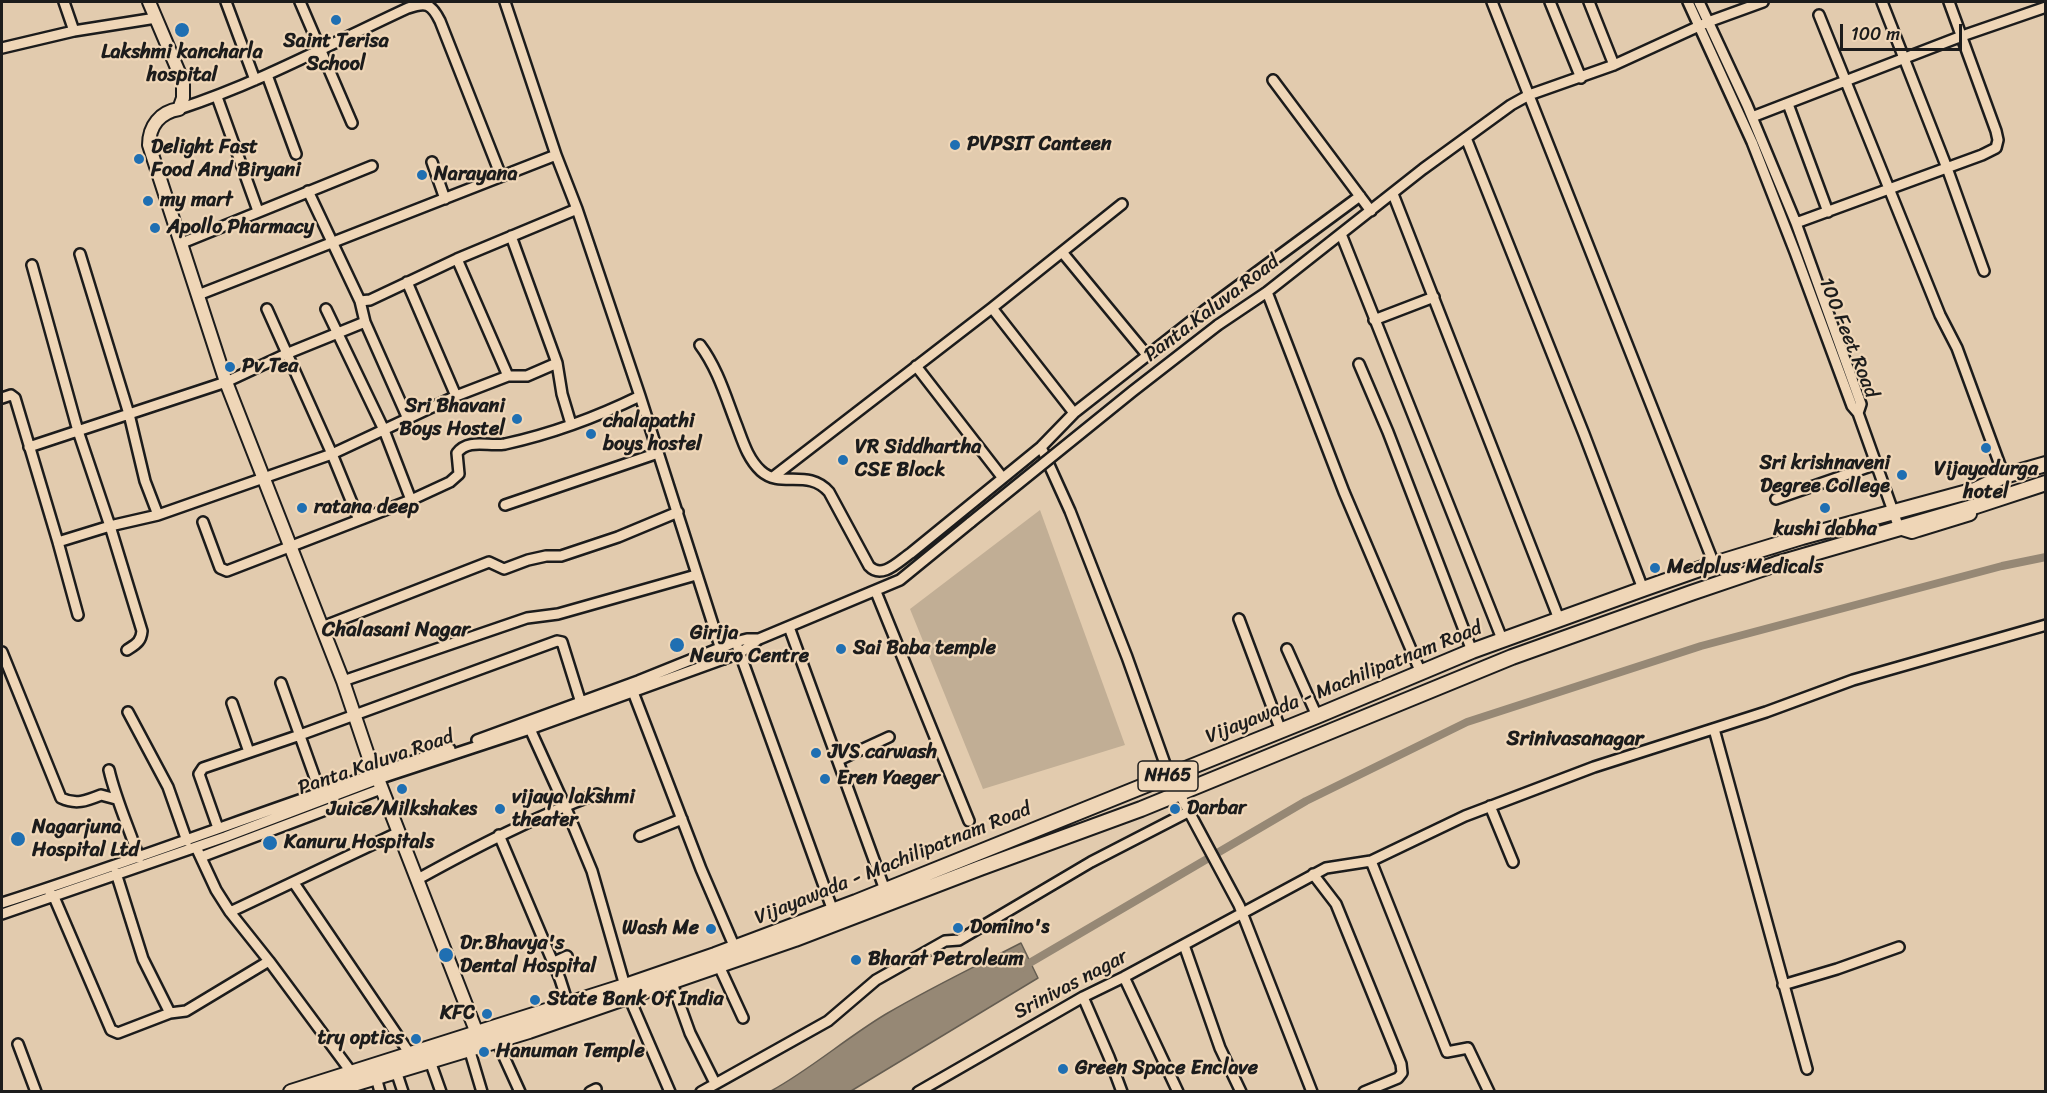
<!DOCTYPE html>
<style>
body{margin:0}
#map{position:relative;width:2047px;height:1093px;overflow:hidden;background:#e2cbae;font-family:Sriracha,sans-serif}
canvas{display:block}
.frame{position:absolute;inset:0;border:3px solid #1c1c1c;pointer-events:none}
.scale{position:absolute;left:1840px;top:24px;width:122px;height:27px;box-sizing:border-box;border:3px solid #1c1c1c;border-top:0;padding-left:8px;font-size:18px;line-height:21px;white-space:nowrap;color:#1c1c1c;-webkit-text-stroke:4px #efd6b7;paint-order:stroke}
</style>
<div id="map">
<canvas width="2047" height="1093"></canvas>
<div class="frame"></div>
<div class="scale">100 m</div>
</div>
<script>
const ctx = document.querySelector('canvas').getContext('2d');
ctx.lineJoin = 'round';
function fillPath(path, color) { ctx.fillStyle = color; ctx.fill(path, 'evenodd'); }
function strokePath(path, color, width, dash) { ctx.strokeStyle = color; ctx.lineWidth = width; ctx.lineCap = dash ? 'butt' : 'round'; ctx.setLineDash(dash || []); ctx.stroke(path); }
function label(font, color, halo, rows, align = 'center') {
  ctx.font = font + ' Sriracha,sans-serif'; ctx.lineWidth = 4.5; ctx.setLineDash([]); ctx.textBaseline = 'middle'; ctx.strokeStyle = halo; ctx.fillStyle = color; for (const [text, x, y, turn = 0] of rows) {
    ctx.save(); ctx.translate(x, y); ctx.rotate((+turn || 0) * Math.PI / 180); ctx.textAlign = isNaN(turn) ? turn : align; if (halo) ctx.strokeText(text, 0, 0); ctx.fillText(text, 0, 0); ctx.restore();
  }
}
fillPath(new Path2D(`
 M1040 510 1125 745 983 789 910 609Z`), '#c1ae95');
const water = new Path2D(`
 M1021 943 1038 978 851 1091H771C811 1069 846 1038 886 1014 930 988 976 966 1021 943Z`);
fillPath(water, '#968875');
strokePath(water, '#655d51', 1.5);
strokePath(new Path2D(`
 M1021 968 1306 801 1467 722 1701 646 2002 566 2046 557`), '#968875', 8);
const minor = new Path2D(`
 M64 2 74 31
 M226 2 255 80
 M300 2 352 123
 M505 2 556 155
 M1492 2 1714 564
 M1550 2 1581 78
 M1589 2 1614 65
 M1688 2 1752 142 1795 252 1852 406 1858 413 1899 528
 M1699 2 1747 105 1796 223 1861 404 1858 413
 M1882 2 1947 168 1984 271
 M1819 15 1940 315 1957 348 2004 476
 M2 48 74 31 156 18
 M267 75 296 154
 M1273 80 1371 211
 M217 97 258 211
 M1788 104 1828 212
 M179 109C259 83 332 43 408 8 426 2 431 3 440 21L501 176
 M1752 117 1962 36 2046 7
 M1466 138 1584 434 1643 589
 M432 162 445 199
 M1393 194 1559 619
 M1796 223 1982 155 1996 148 1998 140 1996 131 1949 2
 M1341 234 1502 639
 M511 236 557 363 562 394 571 424
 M182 243 372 166
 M1062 252 1147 355
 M80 254 129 414 145 481 158 515
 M457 259 508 376H527L557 363
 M32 265 78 431 110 526 142 631C141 642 136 644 127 650
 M407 282 456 396
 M1267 292 1344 492 1421 673
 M198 295 556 155 577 209 640 396 724 659
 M360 301 370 300 457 259 577 209
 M992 308 1074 413
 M267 309 332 454 359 520
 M326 309 384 430 411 500
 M1374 320 1434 297
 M365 322 408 419
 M1218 325 1267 292 1423 169 1511 105 1529 95 1614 65 1708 22 1763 2
 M700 345C718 369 726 398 737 426 743 442 748 459 761 471 781 489 808 468 829 492L869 566C882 580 899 561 911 553L1041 447 1074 413 1204 311 1360 196
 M1359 364 1388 432 1472 651
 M916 366 1002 477
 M2 398 11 395 15 398 58 542 110 526 158 515 332 454 456 396 508 376
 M29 447 226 382 286 354 365 322 360 301 308 191
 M1041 447 1070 511 1127 657 1169 775
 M773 477 992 308 1122 204
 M1776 499 1877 464
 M505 505 658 453
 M203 522 220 568 227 571 411 500 450 482 459 474 457 453C469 438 488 447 505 444 551 434 597 417 640 396
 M58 542 78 615
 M876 592 969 821
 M1239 619 1281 731
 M322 627 489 562 504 569 528 560 546 556H561L618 537 678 512
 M789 627 885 890
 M738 648 833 911
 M1287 649 1317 716
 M2 652 61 798C76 805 86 801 101 795L116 799
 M343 681 527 618 558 614 696 575
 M281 683 320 792
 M633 692 701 869 735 948
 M232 703 249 752
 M128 712 168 787 187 841
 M530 729 565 806 592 871 625 986
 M1714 729 1807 1069
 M477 740 638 681 735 642 747 639H759
 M839 760 889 737
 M109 770C116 800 129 828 139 858
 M1179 793 1239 905 1312 1092
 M1490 806 1513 862
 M218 828 199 774 203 768 300 735 557 641 562 642 581 703
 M499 835 560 979 568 1004
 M640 836 682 819
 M196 847 216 890 230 912 269 961 352 1073
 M201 857 381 789
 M1371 861 1447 1052 1468 1048 1489 1092
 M116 873 143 959 170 1013
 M1313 874 1336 904 1401 1064 1402 1073 1398 1078 1364 1092
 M418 879C476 847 534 817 597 794
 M294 883 410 1054
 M50 893 54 897 111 1030 118 1033 170 1013 186 1011 269 961
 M2 903C152 855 299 797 450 749
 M230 912 399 832
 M2 914 225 837 378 779 530 729 740 653 759 639 900 580 971 522
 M1184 945 1220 1048 1241 1092
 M552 963 567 956
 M719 966 743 1018
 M1124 977 1178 1092
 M672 983 690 1033 715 1083
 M1783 985 1837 969 1899 947
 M629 997 670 1092
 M1083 997 1109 1057 1122 1092
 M495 1037 520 1092
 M18 1044 36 1092
 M468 1045 482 1092
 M430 1061 441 1092
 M396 1071 403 1092
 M376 1077 380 1092
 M590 1092 596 1089
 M701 1092 828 1021 876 980 945 941 959 940 1091 862 1188 812
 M918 1092 1083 997 1124 977 1326 868 1371 861 1465 816 1594 767 1766 712 1853 680 2046 625`);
const major = new Path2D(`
 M149 2 183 82V98L179 109C160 112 149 126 149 145L226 382 343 681 374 773 378 779 480 1041
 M1899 528 1912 532 1918 530 1970 514`);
const highway = new Path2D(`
 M291 1092 625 986 715 955 856 902 1317 716 1472 651 1643 589 1714 564 1802 537 1975 490 2004 476 2046 464
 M327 1092 529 1031 795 939 980 868 1141 809 1512 657 1691 593 1776 564 1976 506 2046 483`);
strokePath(minor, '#1c1c1c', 14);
strokePath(major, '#1c1c1c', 16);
strokePath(highway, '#1c1c1c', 18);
strokePath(minor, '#efd6b7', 9);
strokePath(major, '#efd6b7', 12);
strokePath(highway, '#efd6b7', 14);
const minorBridge = new Path2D(`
 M971 522 1133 391 1218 325`);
strokePath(minorBridge, '#1c1c1c', 14, []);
strokePath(minorBridge, '#efd6b7', 9);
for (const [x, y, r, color] of [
 [336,20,6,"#1f6fb2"],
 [182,30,8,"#1f6fb2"],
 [955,145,6,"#1f6fb2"],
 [139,159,6,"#1f6fb2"],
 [422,175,6,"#1f6fb2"],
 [148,201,6,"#1f6fb2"],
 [155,228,6,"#1f6fb2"],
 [230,367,6,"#1f6fb2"],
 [517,419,6,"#1f6fb2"],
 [591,434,6,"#1f6fb2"],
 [1986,448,6,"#1f6fb2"],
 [843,460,6,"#1f6fb2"],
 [1902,475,6,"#1f6fb2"],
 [302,508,6,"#1f6fb2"],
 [1825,508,6,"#1f6fb2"],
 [1655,568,6,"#1f6fb2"],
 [677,645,8,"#1f6fb2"],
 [841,649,6,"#1f6fb2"],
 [816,753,6,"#1f6fb2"],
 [825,779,6,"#1f6fb2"],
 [402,789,6,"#1f6fb2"],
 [500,809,6,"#1f6fb2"],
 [1175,809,6,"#1f6fb2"],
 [18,839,8,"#1f6fb2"],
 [270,843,8,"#1f6fb2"],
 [958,928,6,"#1f6fb2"],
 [711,929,6,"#1f6fb2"],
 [446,955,8,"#1f6fb2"],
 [856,960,6,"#1f6fb2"],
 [535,1000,6,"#1f6fb2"],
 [487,1014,6,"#1f6fb2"],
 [416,1039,6,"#1f6fb2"],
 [484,1052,6,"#1f6fb2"],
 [1063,1069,6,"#1f6fb2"]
]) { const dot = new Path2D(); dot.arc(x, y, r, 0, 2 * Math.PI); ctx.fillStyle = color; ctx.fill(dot); strokePath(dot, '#efd6b7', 2); }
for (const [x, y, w] of [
 [1168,776,60]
]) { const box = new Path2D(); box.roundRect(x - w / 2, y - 15, w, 30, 4.5); ctx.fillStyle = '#efd6b7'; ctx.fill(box); strokePath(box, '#1c1c1c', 1.5); }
label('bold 18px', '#1c1c1c', null, [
 ["NH65",1168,776]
]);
label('bold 20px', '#1c1c1c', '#efd6b7', [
 ["Saint Terisa",336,42,"center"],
 ["School",336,65,"center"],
 ["Lakshmi kancharla",182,53,"center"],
 ["hospital",182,76,"center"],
 ["PVPSIT Canteen",967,145],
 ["Delight Fast",151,148],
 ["Food And Biryani",151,171],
 ["Narayana",434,175],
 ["my mart",160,201],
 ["Apollo Pharmacy",167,228],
 ["Pv Tea",242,367],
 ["Sri Bhavani",505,407,"right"],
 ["Boys Hostel",505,430,"right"],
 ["chalapathi",603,422],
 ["boys hostel",603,445],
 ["VR Siddhartha",855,448],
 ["CSE Block",855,471],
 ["Sri krishnaveni",1890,464,"right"],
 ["Degree College",1890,487,"right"],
 ["Vijayadurga",1986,470,"center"],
 ["hotel",1986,493,"center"],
 ["ratana deep",314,508],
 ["kushi dabha",1825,530,"center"],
 ["Medplus Medicals",1667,568],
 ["Girija",690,634],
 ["Neuro Centre",690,657],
 ["Sai Baba temple",853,649],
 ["JVS carwash",828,753],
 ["Eren Yaeger",837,779],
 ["vijaya lakshmi",512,798],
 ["theater",512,821],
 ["Darbar",1187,809],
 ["Juice/Milkshakes",402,810,"center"],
 ["Nagarjuna",32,828],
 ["Hospital Ltd",32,851],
 ["Kanuru Hospitals",284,843],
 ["Domino's",970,928],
 ["Wash Me",699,929,"right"],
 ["Dr.Bhavya's",460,944],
 ["Dental Hospital",460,967],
 ["Bharat Petroleum",868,960],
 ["State Bank Of India",547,1000],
 ["KFC",475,1014,"right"],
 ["try optics",404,1039,"right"],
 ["Hanuman Temple",496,1052],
 ["Green Space Enclave",1075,1069]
], 'left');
label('20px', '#1c1c1c', '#efd6b7', [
 ["Panta Kaluva Road",1212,309,-37],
 ["100 Feet Road",1848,338,68],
 ["Vijayawada - Machilipatnam Road",1344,683,-22],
 ["Panta Kaluva Road",376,763,-19],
 ["Vijayawada - Machilipatnam Road",893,864,-22],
 ["Srinivas nagar",1071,985,-28]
]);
label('bold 21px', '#1c1c1c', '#efd6b7', [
 ["Chalasani Nagar",396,631],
 ["Srinivasanagar",1575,740]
]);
</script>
